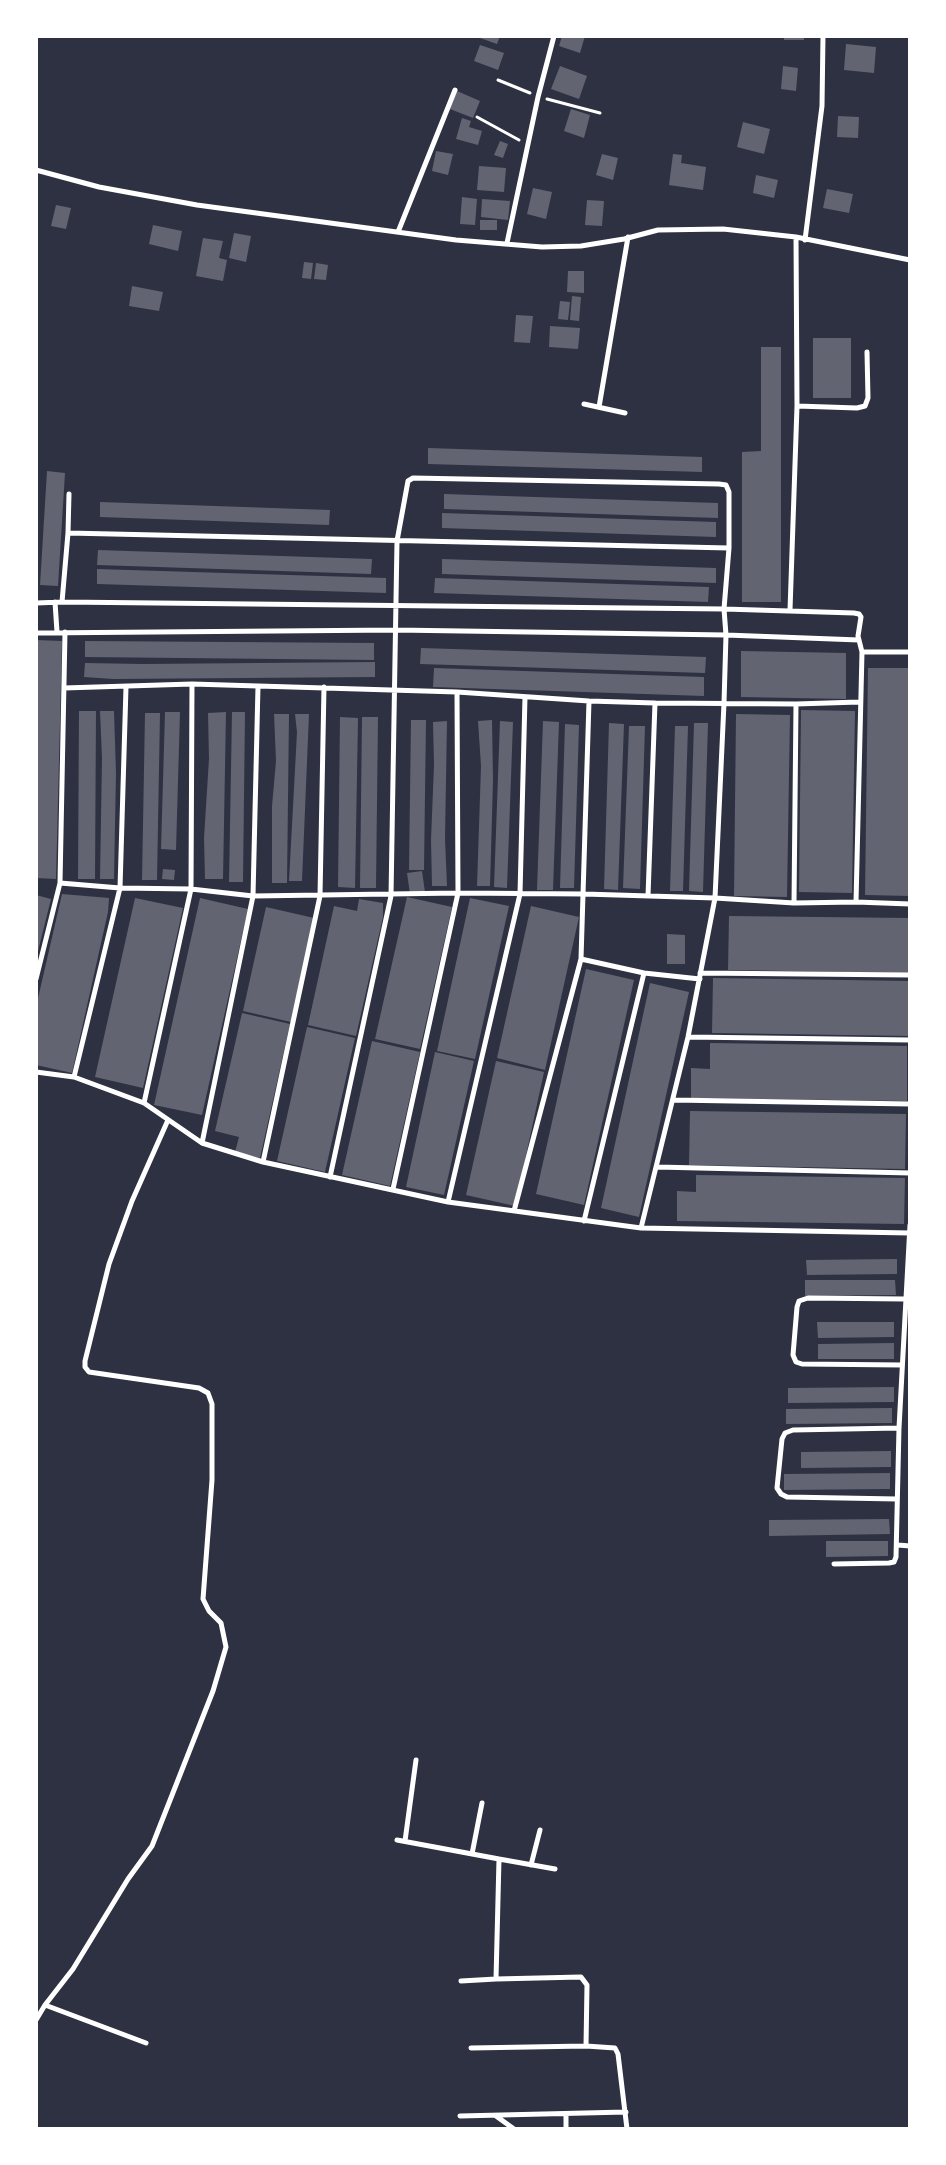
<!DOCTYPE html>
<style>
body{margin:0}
#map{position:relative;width:946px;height:2165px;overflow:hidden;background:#2d3142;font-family:"DM Sans",sans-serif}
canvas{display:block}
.frame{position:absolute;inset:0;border:38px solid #fff;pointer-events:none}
</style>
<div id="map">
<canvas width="946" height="2165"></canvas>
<div class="frame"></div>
</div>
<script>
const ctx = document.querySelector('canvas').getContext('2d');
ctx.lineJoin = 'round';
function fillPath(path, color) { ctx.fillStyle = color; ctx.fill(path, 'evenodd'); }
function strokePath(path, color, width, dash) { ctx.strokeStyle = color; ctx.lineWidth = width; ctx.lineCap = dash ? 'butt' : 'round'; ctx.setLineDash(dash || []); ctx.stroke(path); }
fillPath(new Path2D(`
 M481 36H500L497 44 480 38Z
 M562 36H585L580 53 559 46Z
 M784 36H804V40H784Z
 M846 44 876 47 874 73 844 70Z
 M480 45 504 53 498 70 474 61Z
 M560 66 587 76 579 99 551 89Z
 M783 66 798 68 796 91 781 89Z
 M457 91 480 101 473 118 450 109Z
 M571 109 590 115 584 138 564 131Z
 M838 116 859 117 858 138 837 137Z
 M462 118 471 121 469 127 482 131 478 145 456 139Z
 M743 122 770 129 764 154 737 147Z
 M500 141 508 144 503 158 494 155Z
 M436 151 453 154 448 175 432 171Z
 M602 154 618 158 613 180 596 175Z
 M673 154 682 155 681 163 706 167 703 190 669 185Z
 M479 166 506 168 504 192 477 190Z
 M756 175 778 180 774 198 753 193Z
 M533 188 552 192 546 219 527 214Z
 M827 189 853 194 849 213 823 208Z
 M462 197 477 199 475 225 460 224Z
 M482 199 510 201 508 220 481 217Z
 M587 200 604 201 602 226 585 225Z
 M56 205 71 208 66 229 51 226Z
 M480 220H497V230H480Z
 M153 225 182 231 178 251 149 244Z
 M234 233 251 236 246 262 229 258Z
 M203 238 223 241 219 258 227 260 223 281 196 276Z
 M304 262 313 263 311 279 302 278Z
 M316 263 328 265 326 280 314 279Z
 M568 271H584V293L567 292Z
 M132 286 163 292 159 311 129 306Z
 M572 296 581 297 579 321 570 320Z
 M560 301 570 302 568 320 558 319Z
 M516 315 533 316 530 343 514 342Z
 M550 326 580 328 578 349 549 347Z
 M813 338H851V398H813Z
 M761 347H781V602H742V452L761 451Z
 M428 448 702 457V472L428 464Z
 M47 471 65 473 58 586 40 585Z
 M444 494 718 503V518L444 509Z
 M100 502 330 510 329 525 100 517Z
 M442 513 716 522V537L442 528Z
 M98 550 372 559 371 574 97 565Z
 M442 559 716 568V583L442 574Z
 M97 569 386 578V593L97 584Z
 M435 578 709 587 708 602 434 593Z
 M36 640 62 641 56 879 36 878Z
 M85 641 374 643V660L85 657Z
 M421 648 706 657 705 673 420 664Z
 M741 651 846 653V699L741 697Z
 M375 662V677L113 679 84 677 85 663 142 664Z
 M434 668 704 677V696L433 687Z
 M868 668H910V896L865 895Z
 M801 710 855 711 852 893 799 892Z
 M79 711H96L95 879H78Z
 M100 711H114L116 773 114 879H100L102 758Z
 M165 712H180L176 850 161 849Z
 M226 712 223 879H205L204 838 209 759 208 713Z
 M232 712H245L243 882H229Z
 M145 713H160L157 880H142Z
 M274 714H289L287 883H272V806L276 761Z
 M295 714H309L302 881H289L297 732Z
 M736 714 790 715 787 897 734 896Z
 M340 717 358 718 355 888 338 887Z
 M362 717H378L376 888H360Z
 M411 720H426L424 870H409Z
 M492 720 493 781 490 886H477L481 766 478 721Z
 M447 721 445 839 447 886H432L431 840 434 765 433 722Z
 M500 721 513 722 507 888 494 887Z
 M543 721 559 722 553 890H537Z
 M609 723 624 724 618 890 604 889Z
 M694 723H708L703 892 689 891Z
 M565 724 579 725 574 888H560Z
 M629 726H645L640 889 623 888Z
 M675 726H688L683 891H670Z
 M163 869 175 870 174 880 162 879Z
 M422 871 425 892 410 894 407 873Z
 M62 894 109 898 108 912 72 1073 36 1065V1007Z
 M36 895 51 899 37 955H36Z
 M407 897 452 907 420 1049 375 1039Z
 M135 898 183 908 143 1088 95 1077Z
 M200 898 248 909 202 1115 154 1105Z
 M470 898 509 906 475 1059 437 1051Z
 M359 899 383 903V917L356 1036 308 1025 334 906 357 911Z
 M531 906 579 917 545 1070 497 1058Z
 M266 907 314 918 291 1022 243 1011Z
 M729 916 910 918V973L728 970Z
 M667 934 685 935V964H667Z
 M586 969 634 980 584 1205 536 1194Z
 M713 978 910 981V1036L712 1033Z
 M650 983 689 992 639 1217 601 1208Z
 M242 1013 290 1024 260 1158 235 1152 239 1137 215 1131Z
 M307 1027 355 1038 325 1172 277 1161Z
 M372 1041 420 1052 390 1186 342 1175Z
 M710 1043 907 1046V1101L691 1098V1068L710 1069Z
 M435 1052 474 1061 444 1195 406 1187Z
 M496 1061 544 1072 515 1206 466 1195Z
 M690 1111 906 1114 905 1169 689 1165Z
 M696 1175 905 1178 904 1224 677 1221V1191L696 1192Z
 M897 1259V1274L807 1275 806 1260Z
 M805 1280H895L896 1295 805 1296Z
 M817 1322H894V1337L818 1338Z
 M894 1343V1359H818V1344Z
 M894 1387V1402L788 1403V1388Z
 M892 1408V1423L786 1424V1409Z
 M891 1451V1467L801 1468V1452Z
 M890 1473V1489L784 1490V1474Z
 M889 1519 890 1534 769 1536V1520Z
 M826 1541H888V1556L826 1557Z`), '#626471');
strokePath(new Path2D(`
 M498 80 530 93
 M547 99 600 113
 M477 117 519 140`), '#fff', 3);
strokePath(new Path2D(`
 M36 170 99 187 197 205 456 240 542 247 581 246 624 239 658 230 723 229 796 237 910 260
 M398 232 455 90
 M805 240 822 106 823 36
 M507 243 538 97 554 36
 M584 404 625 413
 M797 406 857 408 865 406 868 398 867 352
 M599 407 628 237
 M68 533 729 548
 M55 602 57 632
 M62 602 68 533 69 494
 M36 603 62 602 724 609 854 613 859 614 861 617 858 636 862 652H910
 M790 610 797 406 796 237
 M65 632 60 883 120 888 191 889 253 896 458 893 584 894 715 898 794 903 856 902 910 904
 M36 633 396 630 726 635 859 640
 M64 688 192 684 457 692 589 701 655 703 796 704 859 702
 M648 896 655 703
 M856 902 862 652
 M794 903 796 704
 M581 959 644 973 700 979
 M700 973 910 975
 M36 979 60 883
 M688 1037 910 1040
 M36 1072 74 1077 144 1103 202 1143 263 1162 448 1202 641 1228 910 1233
 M74 1077 120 888 126 687
 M673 1100 910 1104
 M144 1103 191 889 192 684
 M202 1143 253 896 258 686
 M263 1162 320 896 324 687
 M657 1167 910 1173
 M330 1177 391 896 397 541 408 481 413 478 719 484 726 485 729 492V548L724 609 726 635 724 703 715 898 688 1037 641 1228
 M393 1189 458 893 457 692
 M448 1202 520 894 525 697
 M514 1211 581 959 589 701
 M584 1221 644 973
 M902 1365 802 1364 796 1362 793 1355 797 1307 799 1301 808 1298 905 1299
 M897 1499 787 1497 781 1494 777 1488 782 1439 785 1433 793 1430 899 1428
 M898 1545 910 1546
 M834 1564 889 1563 894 1562 896 1557 899 1428 910 1225
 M397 1840 499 1859 496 1979 581 1977 587 1985 586 2046 615 2048 618 2054 627 2129
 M405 1841 416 1760
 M472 1854 482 1803
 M499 1859 555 1869
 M531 1865 540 1830
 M461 1981 496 1979
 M45 2005 146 2043
 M36 2020 45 2005 73 1969 128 1879 152 1846 213 1691 226 1647 221 1623 209 1611 203 1599 212 1480V1404L208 1393 199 1388 89 1372 85 1367V1361L109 1264 132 1201 168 1120
 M471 2048 586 2046
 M566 2115V2129
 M460 2116 626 2112
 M496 2116 514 2129`), '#fff', 5);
</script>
